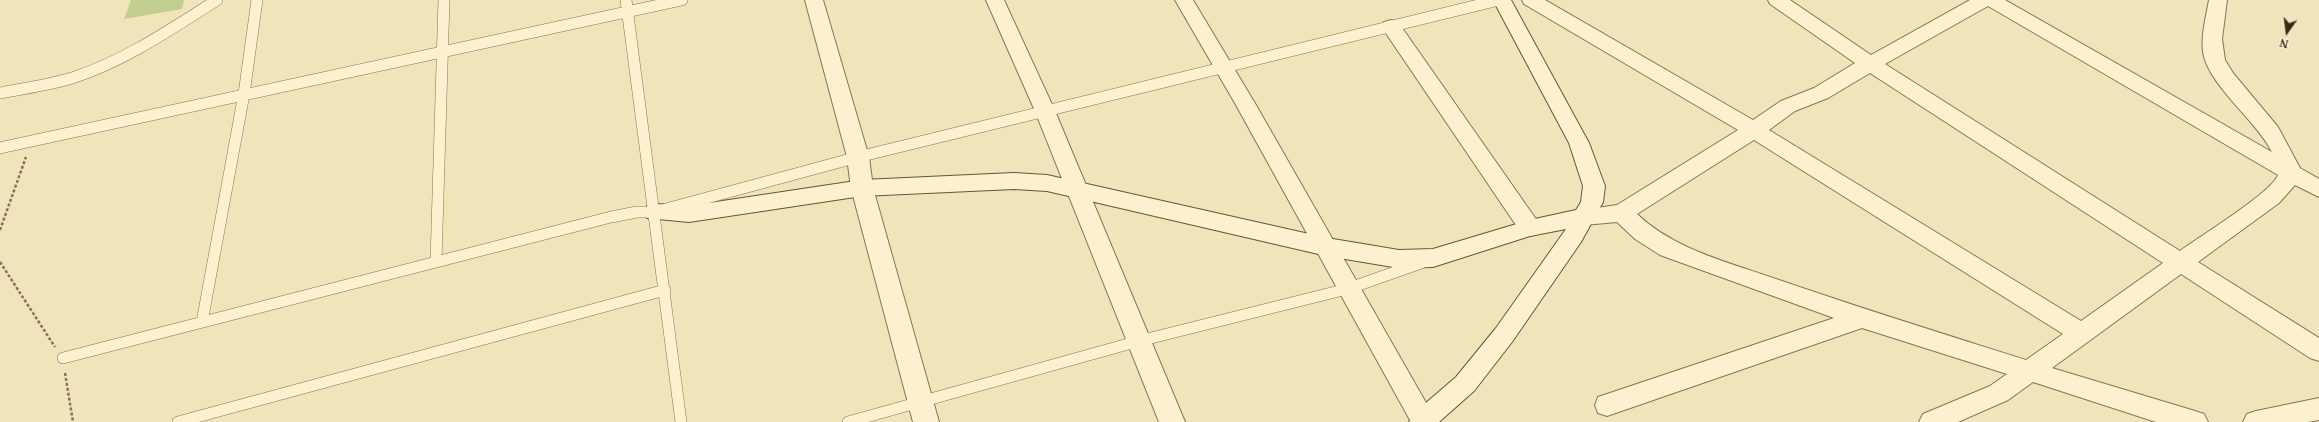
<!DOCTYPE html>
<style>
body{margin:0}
#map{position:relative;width:2319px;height:422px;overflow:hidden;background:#f0e4bb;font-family:"Noto Serif",serif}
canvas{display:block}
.north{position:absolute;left:2267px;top:12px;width:40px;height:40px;-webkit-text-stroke:3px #f7eecb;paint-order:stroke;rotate:194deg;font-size:11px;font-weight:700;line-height:16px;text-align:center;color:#362a1a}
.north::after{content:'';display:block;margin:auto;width:14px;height:18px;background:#362a1a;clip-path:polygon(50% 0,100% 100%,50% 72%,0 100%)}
</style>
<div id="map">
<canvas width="2319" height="422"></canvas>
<div class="north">N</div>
</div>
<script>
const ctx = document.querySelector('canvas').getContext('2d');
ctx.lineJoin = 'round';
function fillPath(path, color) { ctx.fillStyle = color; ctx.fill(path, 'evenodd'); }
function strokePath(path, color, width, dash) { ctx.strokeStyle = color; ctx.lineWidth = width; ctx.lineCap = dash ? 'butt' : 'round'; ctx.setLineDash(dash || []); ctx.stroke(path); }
fillPath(new Path2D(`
 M131 0H184L182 9 124 19Z`), '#c2ce8f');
const lane = new Path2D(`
 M626 0 681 422
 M0 93C25 88 51 85 75 77 126 60 171 29 217 0
 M0 148 682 0
 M436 261 444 0
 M202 322 244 94 257 0
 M63 358 611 217 637 212H655L858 157 1499 0
 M178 422 665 290
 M848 422 1139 341 1347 289 1421 263`);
const street = new Path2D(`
 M805 0H823L869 157 873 188 939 422H913L851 188 847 157Z
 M986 0H1004L1055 111 1185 422H1159L1035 111Z
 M1175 0H1193L1256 105 1437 422H1411L1236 105Z
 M1522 0H1545L1753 120 1781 101 1814 88 1855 63 1770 4 1768 0H1790L1871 55 1970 0H2005L2272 152C2256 120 2208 85 2203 52 2201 35 2206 17 2209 0H2227L2222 39 2225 60 2233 73 2278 127 2300 168 2319 179V197L2295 185 2279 203 2198 262 2319 338V361L2310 358 2181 274 2052 368 2195 411 2204 414 2208 422H2156L2033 382 2008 400 1958 422H1919L1923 414 1990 386 2007 374 1862 328 1607 416 1598 413 1595 405 1598 397 1834 318 1660 255 1635 239 1617 222 1584 225 1576 223 1573 217 1576 211 1617 205 1738 130 1524 4ZM1988 6 2278 175C2271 193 2199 237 2180 251L1885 64ZM1870 73 2163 263 2081 321 1769 130 1795 111 1828 98ZM1754 140 2063 334 2026 360C1944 334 1863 309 1782 281 1732 263 1676 251 1637 214Z
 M1391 20 1398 22 1538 222 1541 228 1538 234 1530 236 1522 234 1381 26 1384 22Z
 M2319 398V420L2308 422H2243L2247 414 2256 411Z`);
const secondary = new Path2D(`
 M1493 0H1511L1589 143 1605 186 1603 202 1581 242 1512 342 1474 391 1439 422H1409L1413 414 1456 377 1496 328 1566 229 1530 236 1433 267 1399 268 1327 256 1047 191 1014 189 862 196 689 222 647 218 644 212 647 206 655 204 689 206 862 180 1014 173 1047 175 1327 238 1399 250 1433 249 1530 220 1576 210 1581 202 1583 186 1569 143Z`);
strokePath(lane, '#887454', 12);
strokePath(street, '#887454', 2);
strokePath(secondary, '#6a5438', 2);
strokePath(new Path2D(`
 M0 230 26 157
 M0 262 55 347
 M65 373 73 422`), '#887454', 2.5, [3, 2]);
strokePath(lane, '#fbf1ce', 11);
fillPath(street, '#fbf1ce');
fillPath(secondary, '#fbf1ce');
</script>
